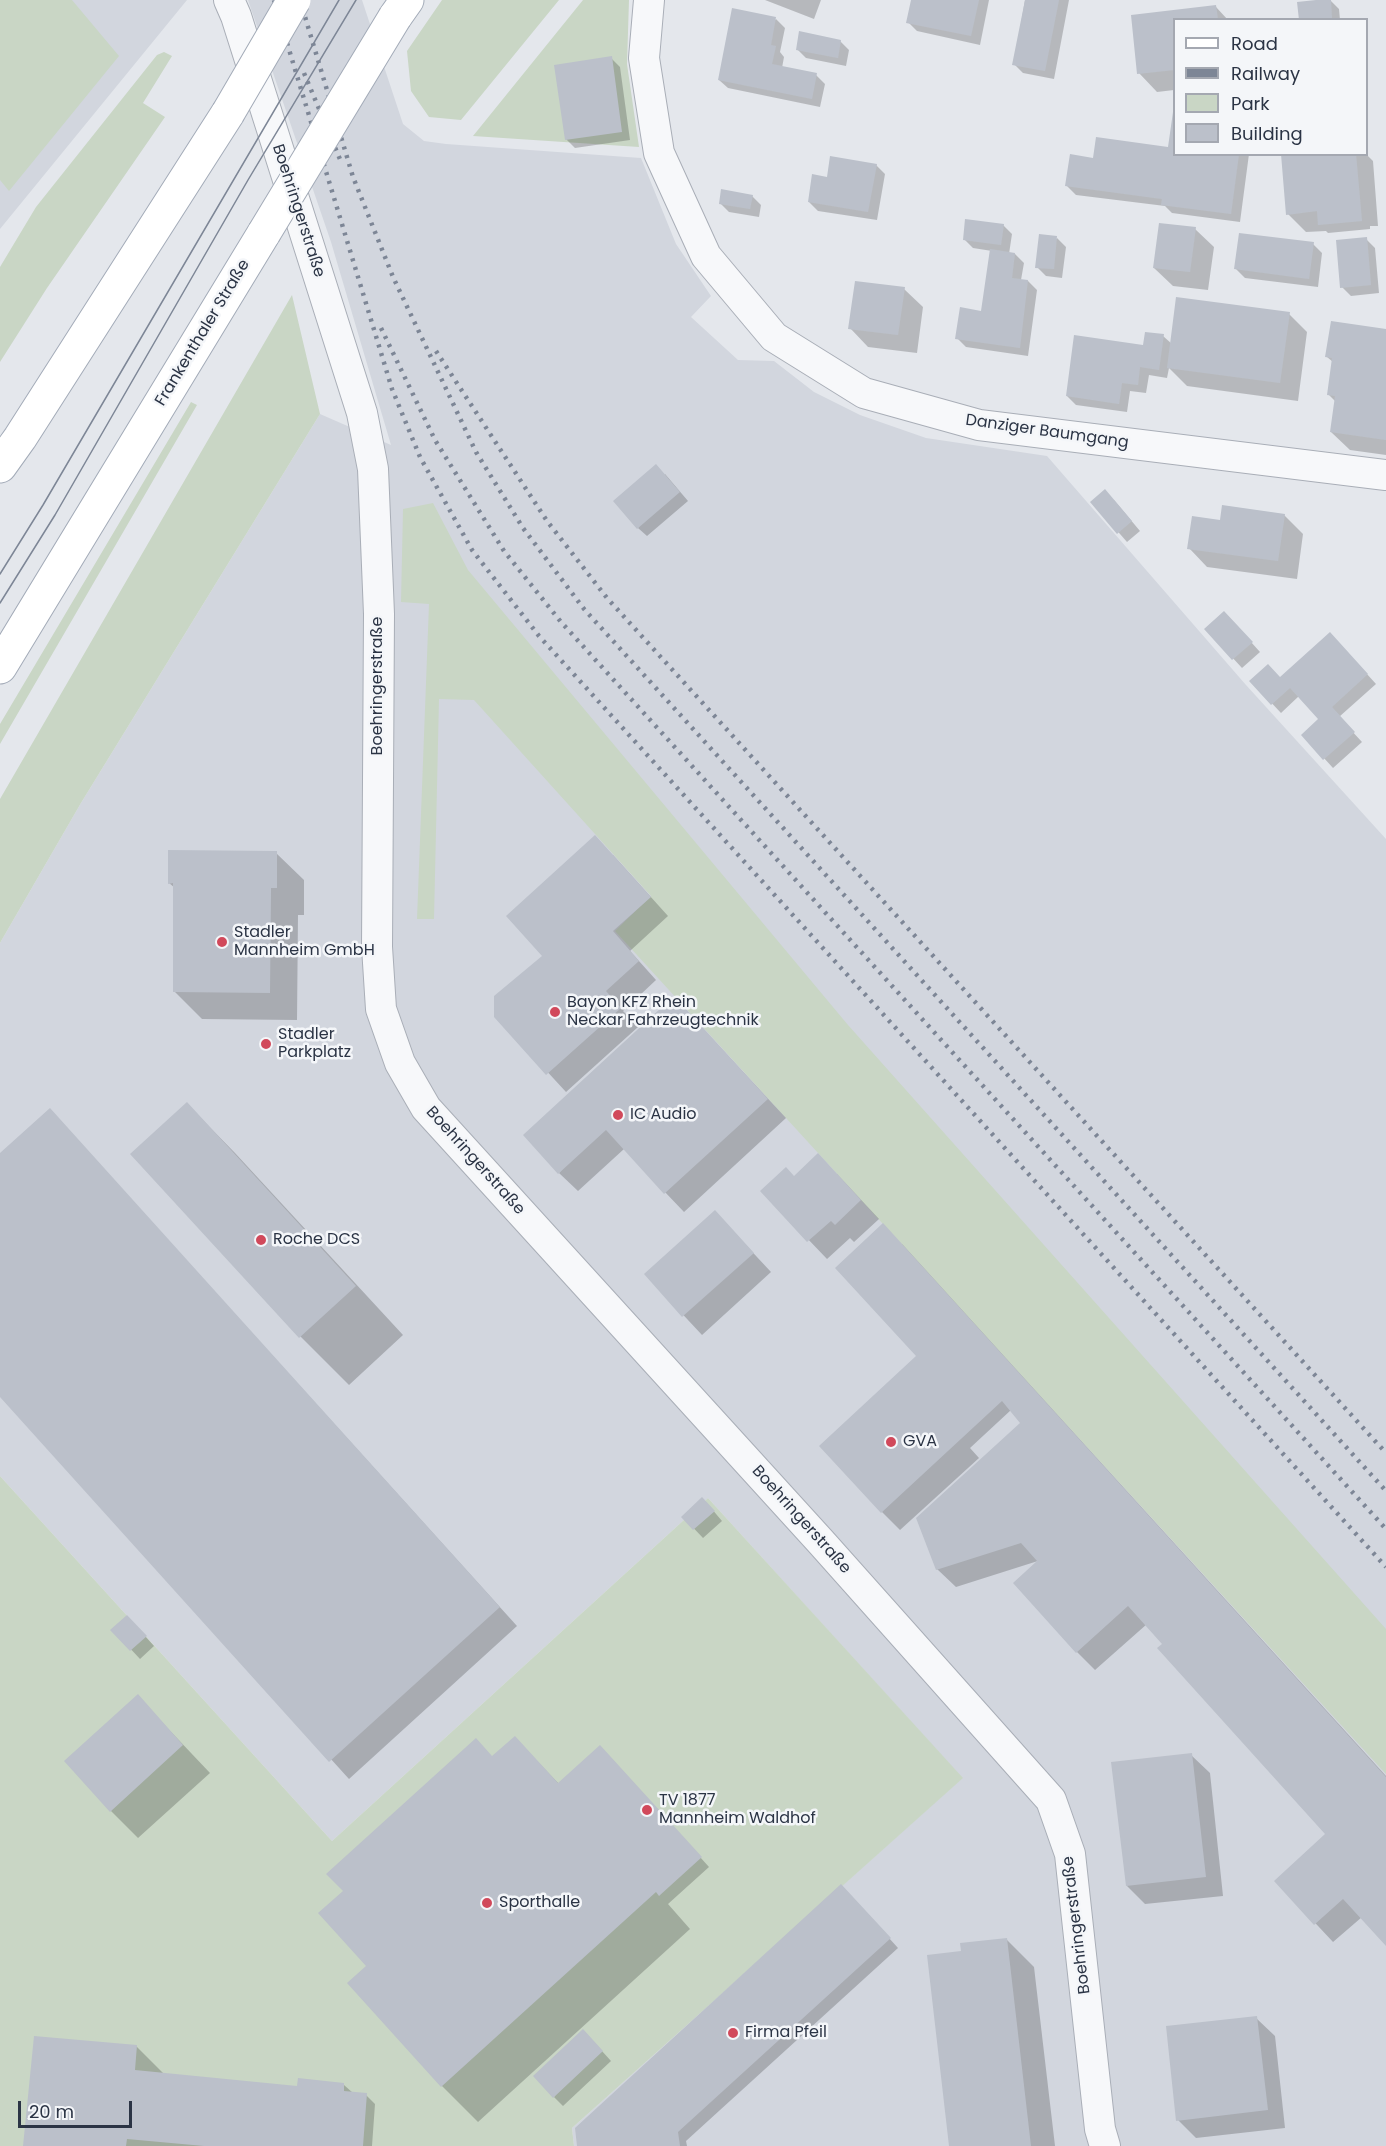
<!DOCTYPE html>
<meta charset="utf-8">
<style>
body{margin:0}
#map{position:relative;width:1386px;height:2146px;overflow:hidden;background:#e4e7ec;font-family:Poppins,sans-serif}
canvas{display:block}
.legend{position:absolute;left:1173px;top:18px;width:195px;height:138px;box-sizing:border-box;background:#f4f6f9;border:2px solid #a4a8b1;margin:0;padding:8px 10px;list-style:none;font-size:18px;color:#2b3445}
.legend li{display:flex;align-items:center;gap:12px;height:30px}
.legend b{width:30px;border:2px solid #a4a8b1}
.scale{position:absolute;left:18px;top:2101px;width:114px;height:27px;box-sizing:border-box;border:3px solid #2b3445;border-top:0;padding-left:8px;font-size:18px;line-height:21px;white-space:nowrap;color:#2b3445;-webkit-text-stroke:4px #f4f6f9;paint-order:stroke}
</style>
<div id="map">
<canvas width="1386" height="2146"></canvas>
<ul class="legend">
<li><b style="height:8px;background:#fff"></b>Road</li>
<li><b style="height:8px;background:#7d8696"></b>Railway</li>
<li><b style="height:16px;background:#c9d6c5"></b>Park</li>
<li><b style="height:16px;background:#bbc0ca"></b>Building</li>
</ul>
<div class="scale">20 m</div>
</div>
<script>
const ctx = document.querySelector('canvas').getContext('2d');
ctx.lineJoin = 'round';
function fillPath(path, color) { ctx.fillStyle = color; ctx.fill(path, 'evenodd'); }
function strokePath(path, color, width, dash) { ctx.strokeStyle = color; ctx.lineWidth = width; ctx.lineCap = dash ? 'butt' : 'round'; ctx.setLineDash(dash || []); ctx.stroke(path); }
function label(font, color, halo, rows, align = 'center') {
  ctx.font = font + ' Poppins,sans-serif'; ctx.lineWidth = 5; ctx.setLineDash([]); ctx.textBaseline = 'middle'; ctx.strokeStyle = halo; ctx.fillStyle = color; for (const [text, x, y, turn = 0] of rows) {
    ctx.save(); ctx.translate(x, y); ctx.rotate((+turn || 0) * Math.PI / 180); ctx.textAlign = isNaN(turn) ? turn : align; if (halo) ctx.strokeText(text, 0, 0); ctx.fillText(text, 0, 0); ctx.restore();
  }
}
fillPath(new Path2D(`
 M0 0H187L0 229Z
 M248 0H362L403 124 424 141 446 144 641 158 676 244 711 296 691 317 738 360 774 361 814 392 860 415 926 438 1047 456 1246 685 1386 839V2146H574L572 2128 962 1778 708 1498 332 1841 0 1476V943L81 803 320 414 391 445 331 242Z`), '#d2d6de');
fillPath(new Path2D(`
 M0 0H72L119 56 9 191 0 180Z
 M442 0H559L461 120 429 117 411 91 407 51Z
 M583 0H629L627 64 639 147 473 136Z
 M164 52 172 56 143 103 165 117 47 288 0 362V267L36 207 157 55Z
 M292 295 320 414 81 803 0 943V799Z
 M191 402 197 405 0 744V724Z
 M433 503 468 570 848 1025 1386 1629V1774L615 931 651 896 474 700 439 699 434 919H417L429 604 401 602 403 509Z
 M0 1476 332 1841 708 1498 963 1778 572 2128 574 2146H0Z`), '#c9d6c5');
fillPath(new Path2D(`
 M765 0H821L814 19Z
 M912 0H989L980 45 917 31 908 22Z
 M1025 0H1069L1054 79 1023 73 1014 64Z
 M1330 0 1339 9 1340 20H1300Z
 M1216 7 1228 20H1174V90L1157 92 1139 73 1133 16Z
 M776 19 785 28 780 52 784 57 782 68 816 75 825 84 820 107 728 88 719 80Z
 M840 41 849 50 846 66 806 58 797 49Z
 M611 58 620 67 630 140 575 148 566 139Z
 M1174 113V154H1249L1240 222 1172 213 1165 206 1076 195 1067 186 1094 159 1170 149Z
 M1282 154H1366L1373 161 1378 226H1370V229L1328 233 1326 231 1306 232 1288 214Z
 M876 165 885 174 877 220 818 211 809 202 829 178Z
 M752 196 761 205 759 217 729 212 720 203Z
 M1003 225 1012 234 1009 254H1015L1024 263 1021 280 1028 281 1037 290 1028 356 966 347 957 338 983 313 992 251 973 248 964 239Z
 M1195 229 1214 247 1208 290 1173 286 1154 268Z
 M1057 238 1066 247 1062 278 1046 276 1037 267Z
 M1366 239 1375 248 1379 293 1351 296 1342 287Z
 M1313 244 1322 253 1318 287 1245 278 1236 269Z
 M904 289 923 307 917 353 868 347 850 328Z
 M1289 314 1307 332 1298 401 1187 386 1169 368 1167 378 1149 375 1146 393 1130 391 1127 412 1076 405 1067 396 1163 336 1172 344Z
 M1386 331V455L1350 450 1331 432 1336 402 1328 394 1333 362 1327 357Z
 M665 474 688 501 647 536 638 528Z
 M1114 500 1140 531 1127 542 1092 502Z
 M1284 515 1303 534 1297 579 1207 567 1189 548 1221 522Z
 M1233 622 1260 652 1242 668 1206 629Z
 M1338 642 1376 684 1339 717 1362 742 1333 768 1303 735 1320 720 1299 696 1281 713 1251 681 1280 678Z
 M276 853 304 880V915H298L297 1020 202 1019 174 991 175 888 169 883Z
 M613 855 668 916 630 951 656 980 623 1011 638 1027 566 1092 496 1016 544 956Z
 M692 1017 786 1118 684 1212 624 1149 578 1191 559 1173Z
 M187 1104 235 1153 403 1335 349 1385 300 1336Z
 M50 1110 517 1626 349 1779 0 1394V1155Z
 M837 1174 879 1219 854 1242 850 1238 827 1259 762 1191 795 1178Z
 M715 1212 771 1272 702 1335 646 1275Z
 M902 1244 1386 1776V1944L1362 1917 1333 1942 1276 1881 1327 1834 1147 1624 1095 1670 1077 1652 1041 1560 956 1587 937 1569 1022 1423 1011 1410 970 1448 979 1458 900 1530 882 1512 919 1356Z
 M711 1508 722 1521 703 1538 683 1517Z
 M136 1626 154 1646 140 1659 113 1630Z
 M137 1696 210 1773 138 1838 111 1811Z
 M515 1738 559 1784 609 1756 709 1867 668 1904 690 1929 478 2122 442 2086 349 1983 369 1966 345 1892Z
 M1191 1755 1210 1773 1223 1896 1145 1904 1127 1886Z
 M850 1895 898 1948 686 2141 687 2146H578Z
 M1006 1939 1034 1967 1055 2146H951Z
 M1256 2018 1275 2036 1285 2128 1196 2138 1178 2120Z
 M592 2040 611 2061 563 2106 554 2097Z
 M136 2046 164 2074 298 2087 344 2085 353 2093 366 2095 375 2104 372 2146H25Z`), '#0003');
fillPath(new Path2D(`
 M911 0H979L971 36 906 23Z
 M1025 0H1059L1045 71 1012 65Z
 M1316 0H1331L1332 20H1299L1297 2Z
 M1216 5 1218 20H1174V70L1137 74 1131 15Z
 M732 8 776 17 771 45 776 46 772 64 817 73 812 99 718 80Z
 M799 31 841 40 838 58 796 50Z
 M612 56 622 132 565 140 554 65Z
 M1173 112 1174 154H1239L1231 214 1161 205 1162 199 1065 186 1070 154 1093 158 1096 137 1168 147Z
 M1281 154H1356L1362 221 1318 225 1317 211 1286 215Z
 M830 156 877 164 868 212 808 202 812 174 827 177Z
 M721 189 753 195 750 209 719 204Z
 M965 219 1004 224 1001 245 963 240Z
 M1159 223 1196 227 1190 272 1153 268Z
 M1239 233 1314 242 1309 279 1234 269Z
 M1039 234 1057 236 1054 269 1035 268Z
 M1367 237 1371 285 1340 288 1336 240Z
 M990 249 1015 253 1012 278 1028 280 1020 348 955 339 960 307 981 311Z
 M855 281 905 287 898 335 848 329Z
 M1176 297 1290 312 1280 383 1167 368Z
 M1331 321 1386 329V440L1330 432 1335 396 1327 395 1332 358 1325 357Z
 M1145 332 1164 334 1159 370 1140 367 1138 385 1122 383 1119 404 1066 396 1074 335 1143 345Z
 M656 464 680 492 637 529 613 501Z
 M1105 489 1132 521 1117 534 1090 502Z
 M1222 505 1285 514 1278 561 1187 549 1192 516 1220 520Z
 M1224 611 1253 642 1232 660 1204 629Z
 M1330 632 1368 674 1332 707 1355 732 1323 760 1301 735 1318 719 1290 688 1271 705 1249 681 1268 664 1280 677Z
 M595 835 651 897 613 931 639 961 606 991 621 1008 546 1075 494 1017V996L542 956 506 916Z
 M168 850 277 851V888H271V892L270 993 173 992V883L168 884Z
 M674 996 768 1099 664 1194 606 1130 558 1174 523 1135Z
 M187 1102 356 1286 299 1338 130 1154Z
 M50 1108 500 1607 329 1762 0 1397V1153Z
 M818 1153 861 1200 835 1225 831 1221 807 1242 760 1191 786 1167 794 1176Z
 M715 1210 754 1253 682 1317 644 1274Z
 M883 1223 1386 1777V1946L1343 1899 1314 1925 1274 1881 1325 1834 1157 1648 1162 1644 1128 1606 1076 1653 1013 1583 1037 1561 1021 1543 936 1570 916 1518 1020 1423 1002 1401 881 1513 819 1446 916 1356 835 1268Z
 M702 1497 715 1511 693 1530 681 1517Z
 M127 1615 147 1636 130 1651 110 1630Z
 M138 1694 183 1745 110 1812 64 1761Z
 M515 1736 558 1783 600 1745 702 1857 659 1896 656 1892 441 2087 347 1983 366 1966 318 1913 343 1891 326 1874 476 1738 492 1756Z
 M1192 1753 1206 1877 1126 1886 1111 1762Z
 M841 1884 891 1938 678 2132 680 2146H577L575 2128Z
 M1007 1938 1031 2146H949L927 1955 961 1951 960 1943Z
 M1257 2016 1268 2110 1176 2121 1166 2026Z
 M583 2029 603 2051 553 2098 533 2076Z
 M34 2036 137 2045 135 2070 297 2086 298 2078 344 2083V2091L367 2093 363 2146H204L127 2139 126 2146H23Z`), '#bbc0ca');
const minor = new Path2D(`
 M229 0 236 16 362 413 373 469 379 614 377 947 381 1009 400 1063 426 1108 821 1542 1051 1800 1070 1854 1100 2129 1105 2146
 M649 0 644 58 659 153 706 256 774 337 864 393 979 425 1386 475`);
const primary = new Path2D(`
 M395 17 407 0
 M0 466 20 438 228 113
 M0 667 264 233`);
strokePath(minor, '#a9aeb7', 32);
strokePath(primary, '#a3abb8', 35);
strokePath(minor, '#f7f8fa', 30);
strokePath(primary, '#fff', 33);
strokePath(new Path2D(`
 M0 574 43 505 339 0
 M0 603 55 515 248 180 356 0`), '#7d8696', 1.5);
strokePath(new Path2D(`
 M274 0 392 389 420 457 472 550 539 636 1386 1567
 M300 0 353 177 393 277 476 452 523 528 584 609 1386 1491
 M304 73 342 164
 M381 328 435 440 504 551 561 622 1386 1529
 M436 351 547 521 607 598 1386 1453`), '#7d8696', 4.5, [3, 6]);
const primaryBridge = new Path2D(`
 M228 113 294 0
 M264 233 395 17`);
strokePath(primaryBridge, '#a3abb8', 35, []);
strokePath(primaryBridge, '#fff', 33);
for (const [x, y, r, color] of [
 [222,942,6,"#d1495b"],
 [555,1012,6,"#d1495b"],
 [266,1044,6,"#d1495b"],
 [618,1115,6,"#d1495b"],
 [261,1240,6,"#d1495b"],
 [891,1442,6,"#d1495b"],
 [647,1810,6,"#d1495b"],
 [487,1903,6,"#d1495b"],
 [733,2033,6,"#d1495b"]
]) { const dot = new Path2D(); dot.arc(x, y, r, 0, 2 * Math.PI); ctx.fillStyle = color; ctx.fill(dot); strokePath(dot, '#f4f6f9', 2); }
label('16px', '#2b3445', '#f4f6f9', [
 ["Boehringerstraße",298,211,72],
 ["Frankenthaler Straße",203,333,-59],
 ["Danziger Baumgang",1047,432,8],
 ["Boehringerstraße",378,686,-90],
 ["Boehringerstraße",475,1161,48],
 ["Boehringerstraße",801,1520,48],
 ["Boehringerstraße",1077,1925,-97]
]);
label('16px', '#2b3445', '#f4f6f9', [
 ["Stadler",234,933],
 ["Mannheim GmbH",234,951],
 ["Bayon KFZ Rhein",567,1003],
 ["Neckar Fahrzeugtechnik",567,1021],
 ["Stadler",278,1035],
 ["Parkplatz",278,1053],
 ["IC Audio",630,1115],
 ["Roche DCS",273,1240],
 ["GVA",903,1442],
 ["TV 1877",659,1801],
 ["Mannheim Waldhof",659,1819],
 ["Sporthalle",499,1903],
 ["Firma Pfeil",745,2033]
], 'left');
</script>
